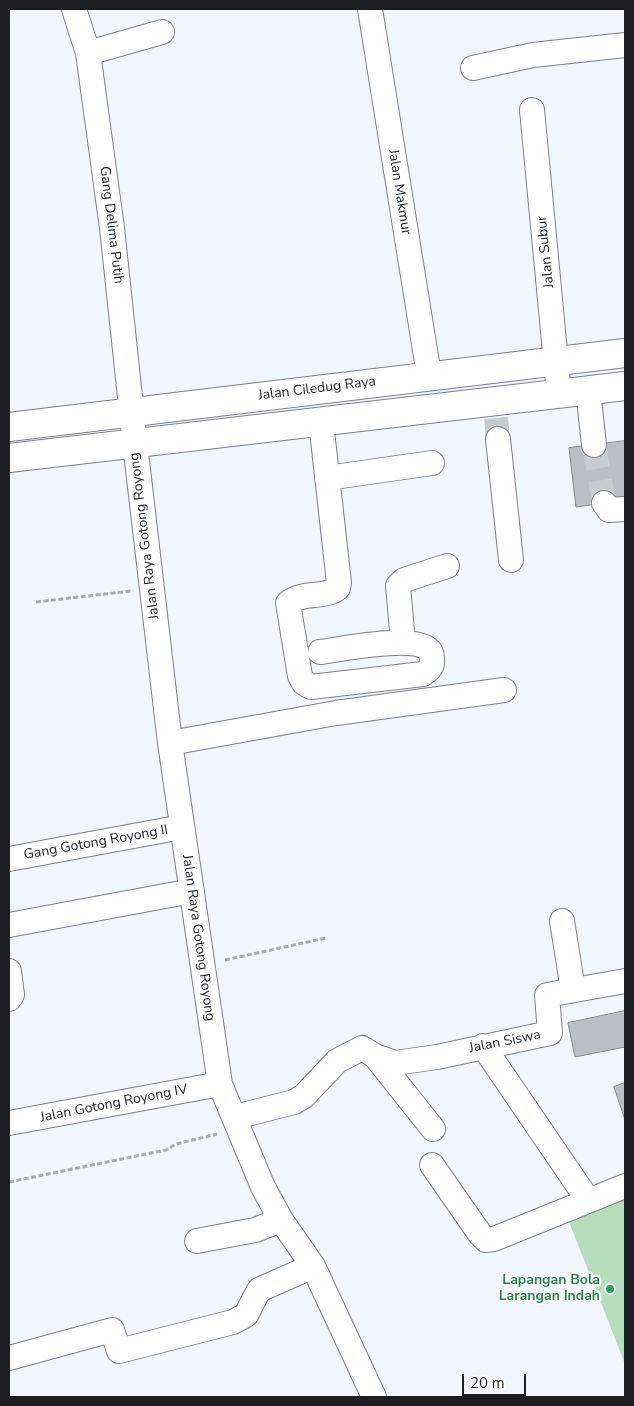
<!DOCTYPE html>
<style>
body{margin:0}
#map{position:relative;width:634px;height:1406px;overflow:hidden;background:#f2f6fe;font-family:"Nunito Sans",sans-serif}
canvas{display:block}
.frame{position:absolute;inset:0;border:10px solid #1d1e22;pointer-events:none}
.scale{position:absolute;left:462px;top:1374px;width:64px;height:22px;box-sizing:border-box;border:2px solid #1d1e22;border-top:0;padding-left:6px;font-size:15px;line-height:18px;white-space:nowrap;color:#1d1e22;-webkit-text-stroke:4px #fff;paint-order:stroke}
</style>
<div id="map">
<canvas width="634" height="1406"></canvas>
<div class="frame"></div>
<div class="scale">20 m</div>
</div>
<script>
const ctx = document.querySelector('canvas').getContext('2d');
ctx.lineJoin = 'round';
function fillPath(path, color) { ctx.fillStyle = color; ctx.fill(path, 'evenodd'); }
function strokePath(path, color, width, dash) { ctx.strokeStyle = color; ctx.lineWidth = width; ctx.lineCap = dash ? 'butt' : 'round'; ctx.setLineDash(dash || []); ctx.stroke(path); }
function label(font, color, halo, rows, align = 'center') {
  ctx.font = font + ' "Nunito Sans",sans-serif'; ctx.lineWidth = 4.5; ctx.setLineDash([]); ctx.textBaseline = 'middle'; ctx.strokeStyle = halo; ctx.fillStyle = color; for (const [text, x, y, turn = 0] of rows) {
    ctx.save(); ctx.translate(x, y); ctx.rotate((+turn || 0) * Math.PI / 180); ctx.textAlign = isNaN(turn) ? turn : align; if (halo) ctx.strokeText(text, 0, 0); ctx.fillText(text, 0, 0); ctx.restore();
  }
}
fillPath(new Path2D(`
 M625 1191V1364L566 1214Z`), '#b5debb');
const building = new Path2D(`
 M625 441V500L576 507 569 448Z
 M625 1011V1047L575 1057 568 1023Z
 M625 1083V1120L614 1087Z`);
fillPath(building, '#babec7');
strokePath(building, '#848891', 1);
strokePath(new Path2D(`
 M496 418 498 439
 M594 445 604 503`), '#c7cbd2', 24, [24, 12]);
const minor = new Path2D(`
 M74 9 88 53 112 228 135 444 170 743 220 1084 263 1187 281 1220 313 1266 374 1397
 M370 9 429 375
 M88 53 162 32
 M473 68 533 55 625 45
 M532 110 559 394
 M588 390 594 445
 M498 439 511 560
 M327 478 432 463
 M604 503 609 510 625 509
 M403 642 398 586 404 580 447 566
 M320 652C342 649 412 635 428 649 431 651 432 655 432 659 433 667 429 670 423 674L311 687 304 683 300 676 288 603C302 591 324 599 338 588L339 583 321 422
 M170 743 336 713 504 690
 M9 859 182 827
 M562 921 573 990
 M9 925 192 891
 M9 971 12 995 9 999
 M483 1046 588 1200
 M375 1056 433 1129
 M235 1117 294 1102 304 1096 337 1061 362 1048 375 1056 395 1063 437 1057 550 1033 547 995 625 981
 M9 1123 220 1084
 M432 1165 480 1234 486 1240 494 1239 625 1186
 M197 1241 255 1230 281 1220
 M9 1358 112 1330 119 1351 233 1322 246 1315 259 1290 313 1266`);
const major = new Path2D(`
 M9 427 625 353
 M9 458 625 386`);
strokePath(minor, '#7e818a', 26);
strokePath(major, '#7e818a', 30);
strokePath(new Path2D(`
 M36 602 131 591
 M225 960 326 938
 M9 1182 166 1150 176 1144 217 1134`), '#a9acb3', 3, [5, 2.5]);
strokePath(minor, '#fff', 24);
strokePath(major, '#fff', 28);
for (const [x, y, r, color] of [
 [610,1289,5,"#2e9e5b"]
]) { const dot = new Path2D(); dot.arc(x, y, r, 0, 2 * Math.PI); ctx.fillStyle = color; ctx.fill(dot); strokePath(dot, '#fff', 2); }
label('14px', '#1d1e22', '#fff', [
 ["Jalan Makmur",399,192,81],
 ["Gang Delima Putih",111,225,83],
 ["Jalan Subur",546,252,-96],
 ["Jalan Ciledug Raya",317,389,-7],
 ["Jalan Raya Gotong Royong",145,536,-97],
 ["Gang Gotong Royong II",96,843,-10],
 ["Jalan Raya Gotong Royong",198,938,82],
 ["Jalan Siswa",505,1042,-11],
 ["Jalan Gotong Royong IV",114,1104,-11]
]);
label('bold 14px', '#27864d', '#fff', [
 ["Lapangan Bola",600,1281],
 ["Larangan Indah",600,1297]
], 'right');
</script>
